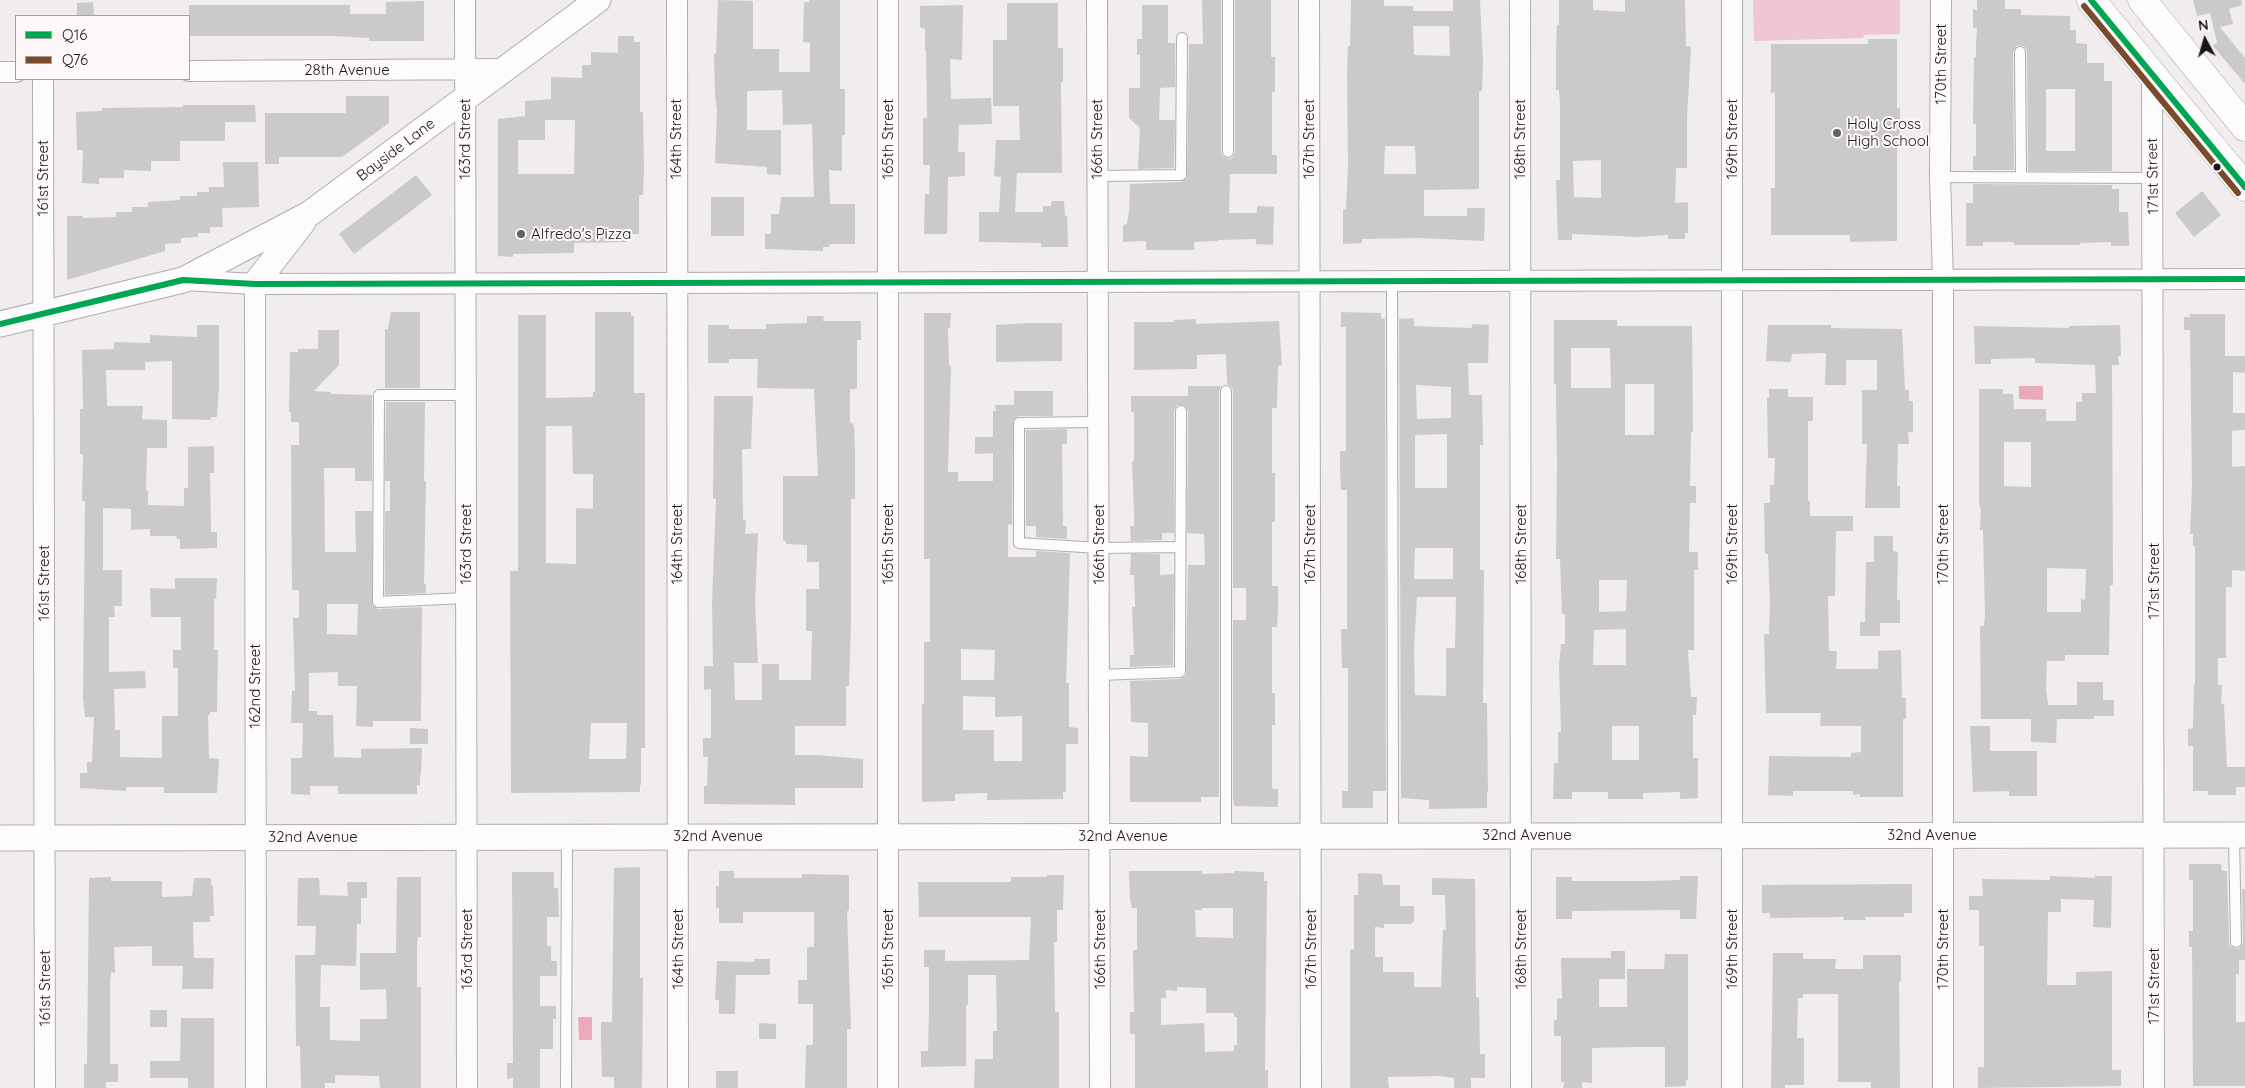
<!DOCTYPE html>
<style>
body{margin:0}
#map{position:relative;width:2245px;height:1088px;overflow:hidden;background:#f1eced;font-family:Quicksand,sans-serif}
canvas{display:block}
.legend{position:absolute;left:15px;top:15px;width:175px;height:65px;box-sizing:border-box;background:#fef8f9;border:1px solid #a39e9f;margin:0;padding:6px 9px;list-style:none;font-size:15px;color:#1a1617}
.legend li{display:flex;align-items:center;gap:10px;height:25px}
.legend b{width:25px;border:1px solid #a39e9f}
.north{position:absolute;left:2180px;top:15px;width:50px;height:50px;-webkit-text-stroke:4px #fef8f9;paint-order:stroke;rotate:354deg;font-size:14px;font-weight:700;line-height:20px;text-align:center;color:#1a1617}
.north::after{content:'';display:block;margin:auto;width:18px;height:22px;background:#1a1617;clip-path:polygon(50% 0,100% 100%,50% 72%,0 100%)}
</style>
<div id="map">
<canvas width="2245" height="1088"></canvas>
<ul class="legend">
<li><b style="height:6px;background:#00a651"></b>Q16</li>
<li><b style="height:6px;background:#7a4b2a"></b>Q76</li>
</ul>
<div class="north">N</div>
</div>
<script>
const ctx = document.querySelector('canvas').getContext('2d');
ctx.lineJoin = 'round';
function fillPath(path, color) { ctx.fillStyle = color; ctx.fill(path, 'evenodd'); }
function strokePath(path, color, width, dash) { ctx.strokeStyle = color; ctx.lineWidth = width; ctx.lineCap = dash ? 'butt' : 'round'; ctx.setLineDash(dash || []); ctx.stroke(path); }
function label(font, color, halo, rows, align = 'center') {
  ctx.font = font + ' Quicksand,sans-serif'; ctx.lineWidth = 4; ctx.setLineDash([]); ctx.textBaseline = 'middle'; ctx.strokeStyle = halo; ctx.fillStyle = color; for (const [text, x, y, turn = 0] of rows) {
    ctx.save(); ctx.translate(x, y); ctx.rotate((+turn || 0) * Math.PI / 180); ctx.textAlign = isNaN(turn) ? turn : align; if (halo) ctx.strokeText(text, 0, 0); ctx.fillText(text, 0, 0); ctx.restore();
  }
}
fillPath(new Path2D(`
 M1753 0H1900V34L1864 35 1863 38 1754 41Z`), '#efc7d2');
fillPath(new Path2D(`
 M2019 386H2043V400L2019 399Z
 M578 1017H592V1040H579Z`), '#eaaabc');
fillPath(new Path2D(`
 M718 0 753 1V49H779V72H810V43L803 42 804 2H809V0H840V89H845V135H842V171L829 170 830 204H855V244H829V247H823V251L765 249V234H771V214H779L781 197H814L812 124 783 125 782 90 747 91V130H781V175L767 174V167L715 163 717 110 715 95 714 54H716Z
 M1202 0H1221V152L1222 156 1228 159 1232 158 1235 152V0H1271V57H1275V92H1272V155H1277V174H1230L1229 213H1257V206L1274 207 1273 245 1256 244V239L1218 240V241L1194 242V250H1146V241L1123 242V225L1127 224 1129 211 1130 184 1181 182 1187 178 1189 44H1203Z
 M1351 0H1384V6H1413V11H1453V0H1480L1483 63 1482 91H1479V189L1424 190V216H1467V208H1485L1484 241 1420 238 1362 239V243L1343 244V209H1346L1348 165 1347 73 1348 46H1350ZM1413 26H1449L1450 56 1414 55ZM1385 146H1415L1416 174H1384Z
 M1559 0H1593V10L1625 12V0H1685L1686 46 1691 47 1687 119V168H1676L1675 203 1688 202V233H1685V239H1668V235L1639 237 1572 234V240H1558L1556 180H1560V103L1559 90H1556V51L1557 25H1559ZM1601 160V198L1574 197 1573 161Z
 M1977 0H2005V9H2021V15L2070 16V30H2076V43L2087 44V63H2104V81H2112V171H2028L2027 52 2026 48 2020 45 2016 46 2013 52 2014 170H1973V156H1976V124H1973L1974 57H1976V42L1977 28H1973V9L1977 10ZM2046 89H2075V151H2046Z
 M2193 0H2241L2242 5 2229 9 2233 24 2220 27 2245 58V84L2213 46 2217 42 2210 13 2197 16Z
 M424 1V41H369V38L333 36H189V5H350V14H386V2Z
 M93 2 94 16H77V3Z
 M1007 3H1058V48H1063V82H1061L1062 173H1017L1015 212H1043V206H1051V201H1064L1065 216H1067L1068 247H1041V243L979 242V212H999L1001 177 994 176 996 140H1020L1019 106H993V40H1007Z
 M963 5 962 60 950 59 951 99 991 98 992 124 959 125 958 152H965V176L948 177 947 234H924L925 194H929L930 165H923V118H927L926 50H925V29L920 27V6Z
 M1142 5H1168V43H1175V87L1160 88 1159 120H1175L1174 168 1138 169 1140 128 1129 118V88H1140V55H1137V39H1142Z
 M618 36H634V42H640V112H643L644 169 643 195H639V234H627V242L574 243V253L513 254V257L498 256V119L525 116V101L551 99V77L582 78V65H591V52L618 53ZM545 120H575L574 174H518V140H545Z
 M1868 39H1897V108H1900V141H1897V241L1850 242V235H1771V188H1775V92L1771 93V44H1868Z
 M346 96H389V123L342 157H279V164H265V113H346Z
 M183 105H255L256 122H225V141H180V161H151V171L124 170V178H99V184L82 183 83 150H77L76 112 102 111V108L183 107Z
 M223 162H258L259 207 222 208 223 227H210V233H198V237L181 238V243L165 244V251L67 280V216H83V218L116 217V212H132V207H148V202L180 200V196H197V192H209V187H224Z
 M416 175 432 195 354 254 339 234Z
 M1973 184 2112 185V189H2119V212H2128L2129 246H2111V242L2080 243V245H2014V242H1983V246H1966V203H1973Z
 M2202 191 2221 215 2194 237 2175 213Z
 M711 197H744V236H711Z
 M391 312H420V388H385V329H388Z
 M595 312H631V316H634V393H645V748H641V785H640V792L511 793 510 571H518V315H546V398L593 397V392H595ZM546 426H572L573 474H593V509L576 508V564L546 563ZM591 723H627L626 759H589Z
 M1341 312 1381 313V318L1385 319 1386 791H1373V808H1342V791H1348V668H1342L1341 629H1347V490H1341L1340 468V451H1346V327H1341Z
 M924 313H951L950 328H948L949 366H951L948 472H958V481H993V453L975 454V437H993V411H996L995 405H1014V391H1053V416H1019L1013 420 1012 525 1008 524V557H1036V551L1070 553 1066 683H1069V727L1078 728V744H1066V792H1063V799L987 800V793L955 794V801L922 802V704H924V642H930V559H924ZM961 649 995 650 994 680H961ZM963 696 995 697V717L1022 716V761H994V730H963Z
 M2190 314H2225V356H2245V373L2233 372V413H2245V430L2232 431V467L2245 466V571L2232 570V587H2226V658H2218V685H2222L2221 704H2224L2227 767H2245V787H2236V795H2208V791H2193V746H2188V729L2193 728 2194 685H2195V546H2193V534H2190L2192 487 2190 330H2184V317H2190Z
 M807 316H824L823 321H861V340H857V389H850V423H852L854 427 855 450V499H851V623L849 686H846V726H795V755H818L863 759V788H795V805L704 804V786H707L708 757H703V738H711V689L704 690V666H713L712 603 716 499H713L714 396H753L751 449H742L743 520H746L745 534 758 533 755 603 758 663H734L735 700H762V664H779V680H811L812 631H806V589H819V562H807V545L786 544V541H783V476H818L814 389 757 388 758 359H729V363H708V325H729V329H766V324L807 323Z
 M1414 318V326L1472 328V324L1489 325 1488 363H1468L1469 395H1482L1483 445H1480V570H1484L1483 703H1487L1488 792H1487V808L1429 809V800L1401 798 1399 319ZM1416 385 1451 387V418L1417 419ZM1447 434V488H1415V435ZM1415 548H1453V579H1414ZM1417 597H1456L1455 648H1446V696L1415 695 1414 649Z
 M1196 319V324L1279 321 1282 365 1278 366 1277 408H1272V473H1275V522H1272V586H1278V610L1277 627H1272V693H1275V725H1272V789H1278V807L1234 806 1233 797V620H1246V588H1233V391L1232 387 1227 384 1226 354 1197 355V369L1134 370V322H1174V320Z
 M1554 320H1617V326H1692L1693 432H1691L1690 486H1696V503H1690L1689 552H1698V570H1694V650H1688L1691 697H1697L1696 715H1693V758H1698V798L1680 799V792L1643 793V799H1608V792H1572V799H1553L1554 763H1558V732H1561L1559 665 1561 644H1565V614H1562L1560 559H1556L1557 462 1556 397V384H1554ZM1571 348H1610L1611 388H1571ZM1625 384H1654V435H1625ZM1599 580H1627L1626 611 1599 612ZM1626 629V665H1593L1594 630ZM1612 726H1639V760H1612Z
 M1028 323H1062V361L996 362V325Z
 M197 325H219V386L217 417H211V420L172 419V361L145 362V370H106L107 406H143L142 419 167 420V448H147L146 491H148V505L184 506V488H188V447L214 446V473H210L211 532H217V548L180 549V539H177L176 536H150V529L131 530V509L103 508V570H122V606H114L115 617H109V672L145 671 146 688 114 689 115 730H120V757L162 758V716H178V668H173V650H181V617H151L150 588 175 589V578H217L216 599H214V650H218L217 712H210V715H208L209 758 219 759 217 793H164V787H126V791L80 788V773H87V762H92L94 717H85L83 698 85 501H82L83 454H80V409H83L82 350 114 349V342L150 343V335L197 337Z
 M1768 325H1831V328L1902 329 1905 390H1909V401H1913V432H1908L1909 444H1898L1897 486H1900V508H1865L1867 444H1862V390H1877V360H1846V385H1825L1826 353 1792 354 1791 362 1766 361Z
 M2120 325 2121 356H2118L2119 365H2112L2113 585H2110L2109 655H2065V661H2047L2046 689 2048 705H2077V682H2103V700H2114V716H2094V719H2057L2056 743 2031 742V719H1981L1980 626H1984L1985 616 1983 530H1980L1981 508H1980L1979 501V389H2003V394H2013L2014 409H2046V421H2076V402H2082V393H2096L2095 365 2035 363V358L1991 359V364H1975L1974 326 2069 328V326ZM2004 442H2031V487L2004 486ZM2047 568 2086 569 2085 600 2081 599V612H2047Z
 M318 330H339V365L314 391 331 392V394L372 395V481H355V468H324L325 552H356L355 511H372V605L378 609 422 607 421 721H373V727L356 726 357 686H338V672L309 673V711H317V715H333L334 757 361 758V749L422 748 421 775H420V785H417V794H338V786H310V795L291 794V758H302L303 723H291L292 691H295L293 618H299V590H292L291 445H299V422H291V412H289L290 352H298V349H318ZM327 604H358L357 635 327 634Z
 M1188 386H1221L1219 391V797H1201V802H1130V756L1148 757V723L1131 722 1130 681 1180 679 1186 676 1188 565H1204L1205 563 1204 534 1187 533 1188 411 1184 405H1177L1174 411V533H1162V540L1131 541 1130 526H1134V510L1132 461H1134V412H1131V396H1188Z
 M1769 389H1788V397H1813V421H1808V501H1810V516H1853V531H1836L1835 596H1828L1829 651H1837L1836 669H1878V651L1901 650 1902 698H1906V719H1903V797H1860V794L1853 795V791H1793V796L1768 795 1769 756 1851 757V753L1861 752V726H1820L1821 713H1766L1764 634H1769L1770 601 1768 554H1765L1764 503H1770V485H1774L1775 458H1768L1767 398H1769Z
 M386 402H425L424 481H426L424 584H426V593L385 595V511H390V481H385Z
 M1067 429V444H1062L1063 526H1067V539L1036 537V526H1026V430Z
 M1874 536H1893V551L1898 552 1897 600H1900V623H1880V636H1860V622H1865L1866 562H1874Z
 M1131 554H1160V575L1174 574 1173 665 1130 667V655H1134L1132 607H1135L1134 575H1130Z
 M1970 726H1990V751H2037V796H2009V791L1973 792Z
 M410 728 428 729V744H410Z
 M2189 864H2221L2222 871H2227L2229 942 2230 946 2236 949 2240 948 2243 942 2242 889H2245V960H2239V974H2236V1022H2245V1086H2193L2192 947H2189V931H2193V880H2189Z
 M640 867V978H643L642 1088H614V1077H602L601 1040V1022H612L614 868Z
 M719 871H734V878H802V874L849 875V911H847L851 1029H847V1088H805L806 1045H813V1004H798V980H807V947H814V912H743V923H719V908H716V886H719Z
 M1129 871H1202V874L1234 873V871L1264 872V881H1267L1265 1070H1268V1088H1135V1034H1130V1012H1134L1133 950H1137V908H1132L1130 899ZM1202 908H1233V938L1196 937 1195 910H1202ZM1177 987 1206 988V1013H1234V1017H1237V1045H1234V1051L1205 1052 1204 1023 1161 1025V998H1166V990L1177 991Z
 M512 872H554V888H558L559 917H547V946H551V961H557V976H540V1006H556V1019H553V1049H540V1088H513V1078L507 1079V1063H513Z
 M1358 873 1382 874 1383 885H1400V906H1414V922H1412V924H1384V928L1375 927V957H1383V972H1414V987H1441L1443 930H1446L1445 895H1432V878L1475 879 1476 997H1479L1480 1054H1485V1078H1471V1088H1454V1078L1439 1076 1388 1077 1389 1088H1350V950L1354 949V895H1358Z
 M1047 875H1064L1063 910H1057V942H1054L1055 1012H1059V1088H974L975 1059H993V1031H997L996 975H968V1005H966V1066L921 1067V1051H928L929 1011V967H924V950H945V961L1029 960 1031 917H919L918 882H1011V877H1047Z
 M1680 876H1698L1696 919H1680V910L1572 911V919H1556V877H1572V881H1648L1680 880Z
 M2050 876 2095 878V876H2112L2111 928 2093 927 2094 900 2061 899V912H2048L2047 985H2076V972L2112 971V1070H2121V1086L1978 1088V1067H1984V946H1979V910H1969V896H1983L1982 879 2050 880Z
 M111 877V881H162V897L192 896 194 878H211V885L213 886 214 916H210V922H193L194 958H214L213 989H182L183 966H152V946L114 947 115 973 111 972 110 984V1064H118V1082H106V1088H84V1064H87L89 878Z
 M397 877H421V937H418L417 945V987H421V1088H380L379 1076 335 1075V1083H325V1088H301L300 1046H296L295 955H315L316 926H297L298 878H319L320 895 348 896 347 882H367V898H361V924H357L356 966 321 965 320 1007H330V1040L360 1041V1019H387L386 989 360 990V953H396Z
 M1912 884V913H1904V917H1865L1866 920H1843L1844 917 1770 918V913H1762V885Z
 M1611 951H1625V979H1599V1007H1627V969H1664L1665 954H1688V1080H1686V1086L1665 1087V1047H1634L1592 1048V1083L1582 1082V1088H1563L1564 1082H1561V1036H1554V1020H1557V998L1562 999 1561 958H1611Z
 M1773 953H1803V959H1836L1835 969H1863V955H1901V981H1899L1900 1088H1871V1082H1838V994H1803V998H1798L1797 1038H1804V1085H1785V1088H1771Z
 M754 959H770V975H736L735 1014H719V1000H715L717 961 754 962Z
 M150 1010H167V1027H150Z
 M181 1018H214V1088H188V1078H150V1061H180Z
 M759 1023 776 1024V1039H759Z
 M716 1071H738V1088H716Z`), '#cbcacb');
const service = new Path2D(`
 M2020 52 2021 177
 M1228 152V0
 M1097 176 1181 175 1182 38
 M1940 177 2153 178
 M1392 281 1393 835
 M1226 391V836
 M465 395H379L378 602 466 598
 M1098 422 1019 423V543L1099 548 1180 547
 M1099 675 1180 672 1181 411
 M2234 836 2236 942
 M566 1088 567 838`);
const minor = new Path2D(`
 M465 0 467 1088
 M677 0 678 1088
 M888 0V1088
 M1097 0 1100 1088
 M1309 0 1311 1088
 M1520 0 1521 1088
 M1732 0V1088
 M1941 0 1940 177 1943 281V1088
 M189 71 504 69
 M0 72H16
 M2152 75 2154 1088
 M43 79 45 1088
 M183 280 255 284 2245 279
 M255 284 256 1088`);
const tertiary = new Path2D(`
 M255 284 303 222
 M0 324 183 280 309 214 598 0
 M0 838 2245 835`);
const primary = new Path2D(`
 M2091 0 2245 187
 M2142 0 2245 127`);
strokePath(service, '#b1adae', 12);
strokePath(minor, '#b1adae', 22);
strokePath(tertiary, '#b1adae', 27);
strokePath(primary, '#b1adae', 29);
strokePath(service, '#fdfcfc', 10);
strokePath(minor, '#fdfcfc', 20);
strokePath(tertiary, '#fdfcfc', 25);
strokePath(primary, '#fdfcfc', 28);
strokePath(new Path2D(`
 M2091 0 2245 187
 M0 324 183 280 255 284 2245 279`), '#00a651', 6);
strokePath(new Path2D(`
 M2084 6 2238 193`), '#7a4b2a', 6);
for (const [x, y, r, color] of [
 [1837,133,5,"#656162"],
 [2217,167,4.5,"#1a1617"],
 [521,234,5,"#656162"]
]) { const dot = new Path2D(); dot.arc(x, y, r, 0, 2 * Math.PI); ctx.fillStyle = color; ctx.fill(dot); strokePath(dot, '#fef8f9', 2); }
label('15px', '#1a1617', '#fef8f9', [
 ["170th Street",1941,64,-90],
 ["28th Avenue",347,70],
 ["163rd Street",465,139,-90],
 ["164th Street",676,139,-90],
 ["165th Street",888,139,-90],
 ["166th Street",1097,139,-90],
 ["167th Street",1309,139,-90],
 ["168th Street",1520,139,-90],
 ["169th Street",1732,139,-90],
 ["Bayside Lane",396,150,-37],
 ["171st Street",2153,176,-91],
 ["161st Street",43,178,-90],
 ["163rd Street",466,544,-90],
 ["164th Street",677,544,-90],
 ["165th Street",888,544,-90],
 ["166th Street",1099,544,-90],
 ["167th Street",1310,544,-90],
 ["168th Street",1521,544,-90],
 ["169th Street",1732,544,-90],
 ["170th Street",1943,544,-90],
 ["171st Street",2154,581,-90],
 ["161st Street",44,583,-90],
 ["162nd Street",255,686,-90],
 ["32nd Avenue",1527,835],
 ["32nd Avenue",1932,835],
 ["32nd Avenue",718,836],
 ["32nd Avenue",1123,836],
 ["32nd Avenue",313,837],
 ["163rd Street",467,949,-90],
 ["164th Street",678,949,-90],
 ["165th Street",888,949,-90],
 ["166th Street",1100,949,-90],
 ["167th Street",1311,949,-90],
 ["168th Street",1521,949,-90],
 ["169th Street",1732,949,-90],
 ["170th Street",1943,949,-90],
 ["171st Street",2154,986,-90],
 ["161st Street",45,988,-90]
]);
label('15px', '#1a1617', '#fef8f9', [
 ["Holy Cross",1847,124],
 ["High School",1847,141],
 ["Alfredo's Pizza",531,234]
], 'left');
</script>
